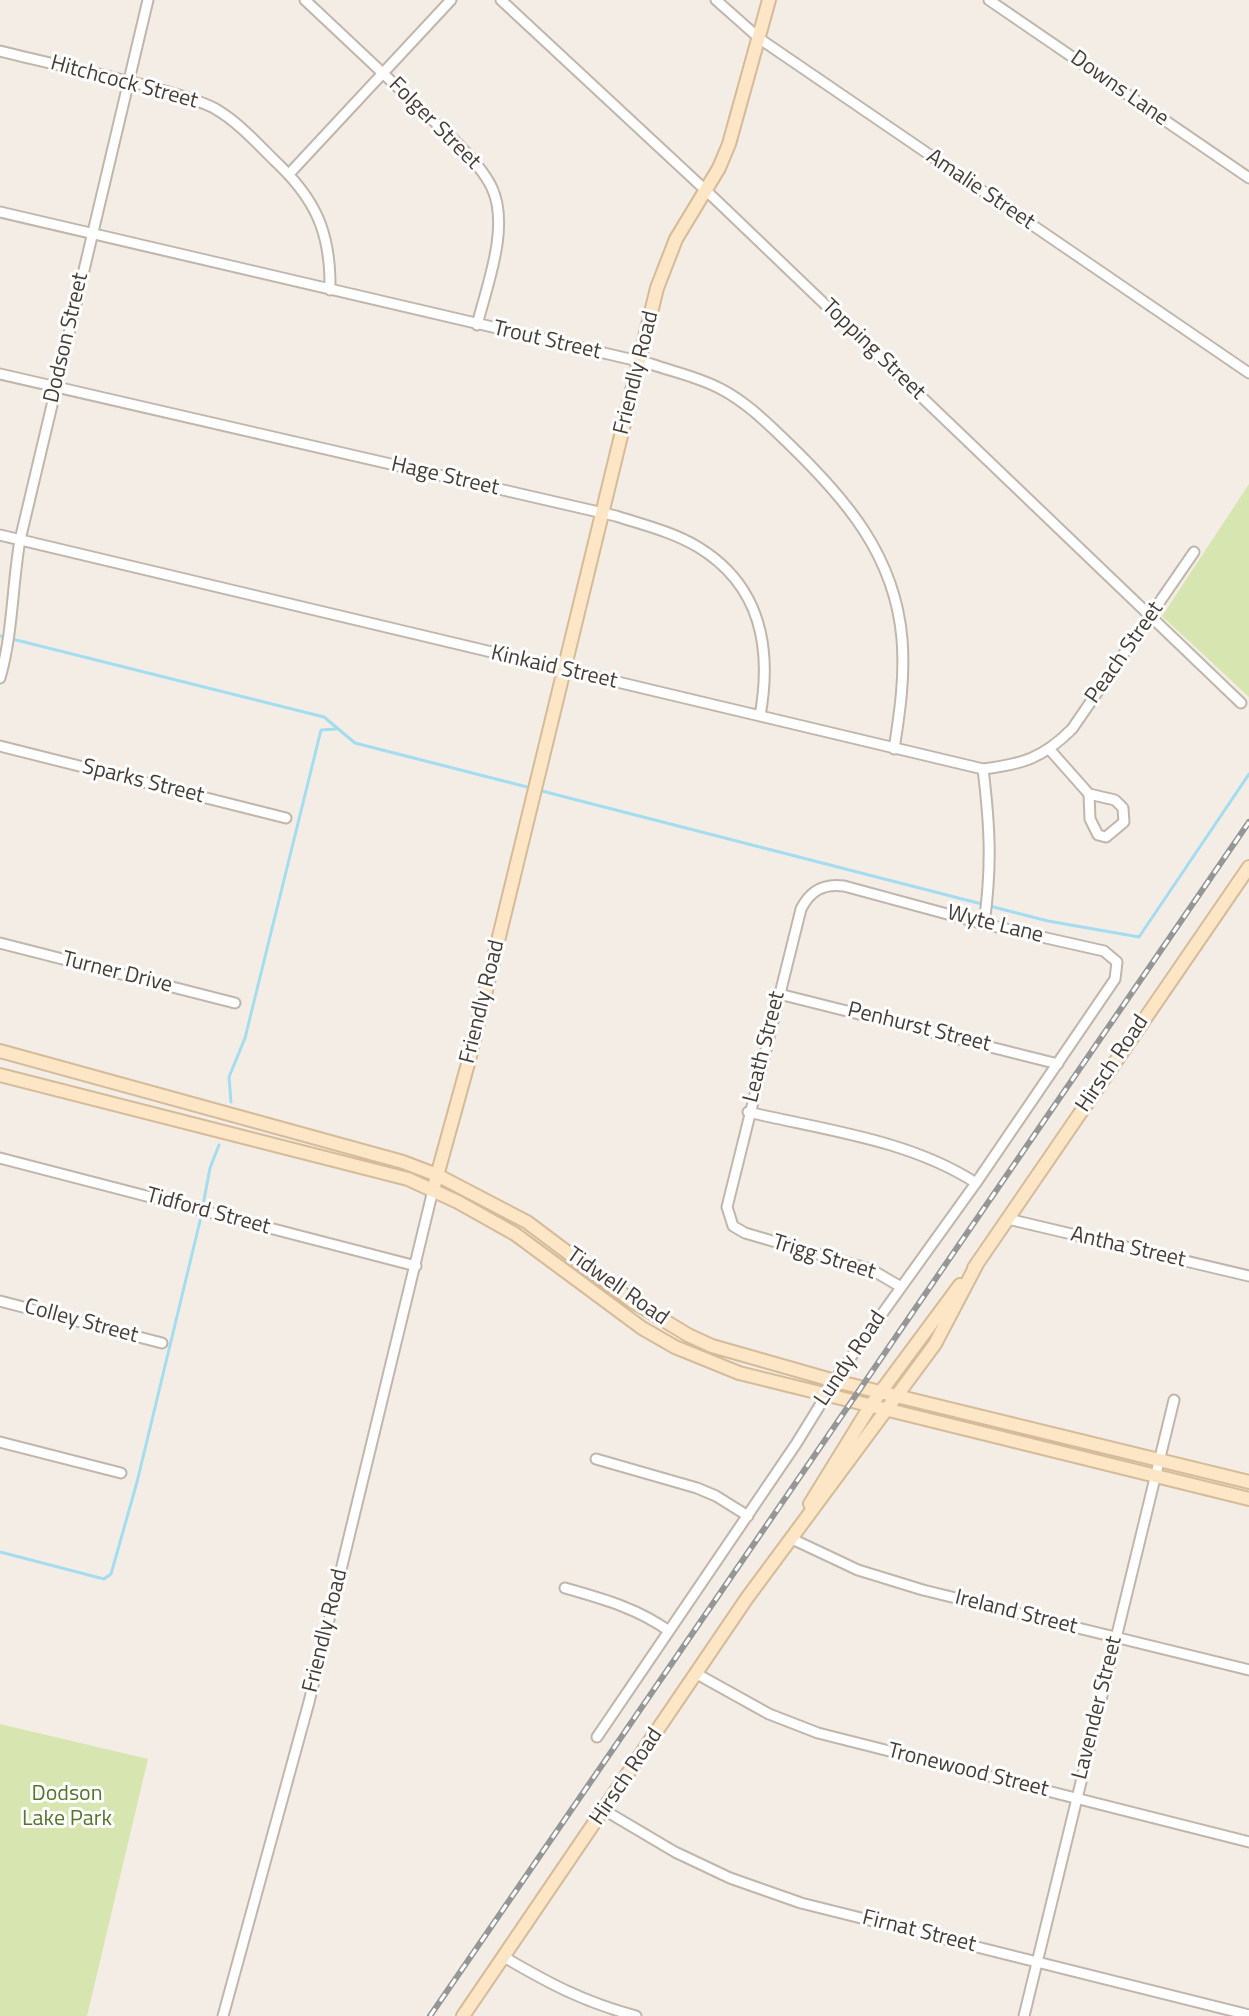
<!DOCTYPE html>
<style>
body{margin:0}
canvas{display:block;background:#f3ede6}
</style>
<canvas width="1249" height="2016"></canvas>
<script>
const ctx = document.querySelector('canvas').getContext('2d');
ctx.lineJoin = 'round';
function fillPath(path, color) { ctx.fillStyle = color; ctx.fill(path, 'evenodd'); }
function strokePath(path, color, width, dash) { ctx.strokeStyle = color; ctx.lineWidth = width; ctx.lineCap = dash ? 'butt' : 'round'; ctx.setLineDash(dash || []); ctx.stroke(path); }
function label(font, color, halo, rows, align = 'center') {
  ctx.font = font + ' "Titillium Web",sans-serif'; ctx.lineWidth = 6; ctx.setLineDash([]); ctx.textBaseline = 'middle'; ctx.strokeStyle = halo; ctx.fillStyle = color; for (const [text, x, y, turn = 0] of rows) {
    ctx.save(); ctx.translate(x, y); ctx.rotate((+turn || 0) * Math.PI / 180); ctx.textAlign = isNaN(turn) ? turn : align; if (halo) ctx.strokeText(text, 0, 0); ctx.fillText(text, 0, 0); ctx.restore();
  }
}
fillPath(new Path2D(`
 M1249 484V697L1162 616Z
 M0 1724 148 1759 87 2016H0Z`), '#d7e6b0');
strokePath(new Path2D(`
 M0 636 324 717 355 743 531 788
 M538 790 1048 921 1139 937 1249 774
 M231 1102 229 1077 245 1038 321 730 336 729
 M0 1552 104 1579 111 1574 137 1482 200 1221 210 1168 219 1145`), '#a4ddef', 3);
const street = new Path2D(`
 M305 0 457 143C470 157 484 171 492 188 510 227 487 285 477 325
 M501 0 715 199 1241 703
 M716 0 760 39 1249 373
 M989 0 1249 178
 M0 51C48 63 96 73 144 85 167 92 192 97 214 108 237 121 256 142 274 160 316 199 331 233 330 290
 M289 174 451 0
 M0 212 651 364C674 372 699 377 721 389 746 402 766 422 787 442 845 498 895 555 902 639 905 676 900 712 894 749
 M0 374 616 516C644 525 673 532 698 547 762 586 772 649 760 716
 M0 535 983 769C1023 764 1043 758 1072 729L1194 552
 M0 678C13 633 12 586 20 540L148 0
 M0 746 286 818
 M1050 750 1089 794 1115 800 1123 808 1124 822 1106 837 1098 835 1090 819 1089 794
 M983 769C990 826 992 867 984 924
 M0 943 235 1003
 M779 994 1058 1064
 M748 1112C825 1130 910 1140 976 1183
 M0 1158 416 1266
 M1008 1219 1249 1276
 M0 1301 162 1343
 M0 1442 121 1473
 M596 1459 697 1488 716 1496 748 1516
 M790 1538 858 1570 923 1590 1249 1670
 M565 1588C603 1599 637 1608 669 1631
 M697 1674 769 1714 818 1733 1249 1842
 M597 1737 796 1444 841 1371 976 1183 1115 979 1117 962 1104 951 984 924 844 886C823 883 810 891 801 909L727 1207 733 1226 745 1233 872 1270 901 1287
 M604 1810 675 1852 730 1878 801 1903 1249 2015
 M504 1957C550 1984 584 2002 636 2016
 M223 2016 309 1702 433 1190
 M1024 2016 1174 1400`);
const secondary = new Path2D(`
 M0 1051 403 1162 437 1175 527 1222 632 1301 688 1335 712 1346 835 1381 1249 1482
 M0 1075 408 1179 458 1202 515 1234 642 1328 675 1347 739 1373 1249 1499
 M435 1183 469 1060 657 288 676 239 719 168 729 144 769 0
 M974 1268 1249 867
 M810 1504 871 1405 960 1285
 M463 2016 747 1598 935 1344 978 1262`);
strokePath(street, '#c1b6ac', 13);
strokePath(secondary, '#d5bb99', 16);
strokePath(street, '#fff', 9);
strokePath(secondary, '#fde6c6', 12);
const rail = new Path2D(`
 M430 2016 1249 822`);
strokePath(rail, '#969696', 6);
strokePath(rail, '#fff', 3, [9]);
label('22px', '#463d36', '#fff', [
 ["Hitchcock Street",124,83,15],
 ["Downs Lane",1119,89,35],
 ["Folger Street",434,124,45],
 ["Amalie Street",980,190,34],
 ["Dodson Street",67,338,-77],
 ["Trout Street",547,341,13],
 ["Topping Street",873,350,44],
 ["Friendly Road",637,373,-76],
 ["Hage Street",445,477,13],
 ["Peach Street",1125,653,-55],
 ["Kinkaid Street",554,668,13],
 ["Sparks Street",143,782,14],
 ["Wyte Lane",995,925,14],
 ["Turner Drive",117,973,14],
 ["Friendly Road",483,1002,-76],
 ["Penhurst Street",919,1028,14],
 ["Leath Street",765,1047,-76],
 ["Hirsch Road",1113,1064,-56],
 ["Tidford Street",208,1212,15],
 ["Antha Street",1128,1248,13],
 ["Trigg Street",824,1258,17],
 ["Tidwell Road",617,1287,35],
 ["Colley Street",81,1322,15],
 ["Lundy Road",851,1359,-56],
 ["Ireland Street",1016,1613,14],
 ["Friendly Road",326,1631,-76],
 ["Lavender Street",1098,1708,-76],
 ["Tronewood Street",968,1771,14],
 ["Hirsch Road",627,1777,-56],
 ["Firnat Street",919,1932,14]
]);
label('22px', '#54762a', '#fff', [
 ["Dodson",67,1795],
 ["Lake Park",67,1820]
]);
</script>
